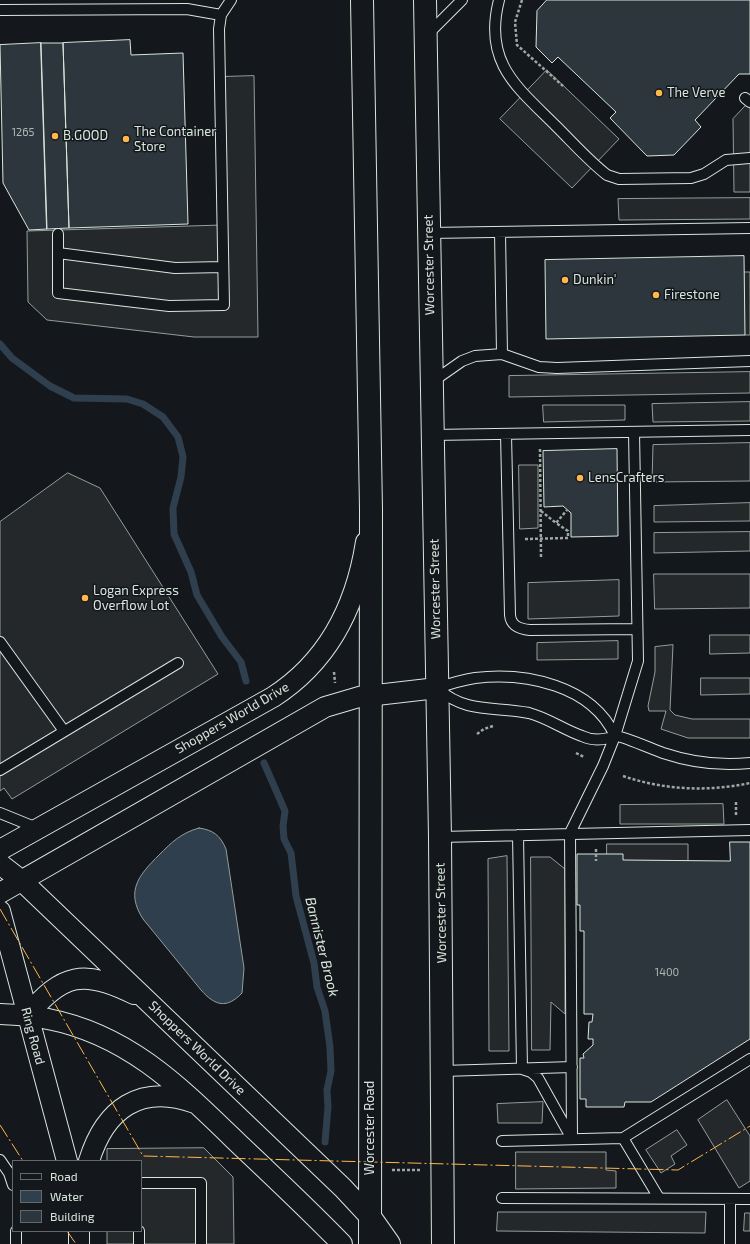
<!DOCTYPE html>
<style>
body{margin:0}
#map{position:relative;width:750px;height:1244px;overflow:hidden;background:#14181c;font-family:"Exo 2",sans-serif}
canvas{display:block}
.legend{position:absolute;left:12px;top:1160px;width:130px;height:72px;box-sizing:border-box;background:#14181c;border:1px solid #626a69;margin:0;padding:5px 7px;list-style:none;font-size:12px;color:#d8e6dc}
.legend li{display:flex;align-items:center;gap:8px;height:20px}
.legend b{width:20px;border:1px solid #626a69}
</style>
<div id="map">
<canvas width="750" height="1244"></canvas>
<ul class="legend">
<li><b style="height:5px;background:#14181c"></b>Road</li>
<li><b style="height:11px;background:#2f3f4d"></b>Water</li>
<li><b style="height:11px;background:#2c363c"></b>Building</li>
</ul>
</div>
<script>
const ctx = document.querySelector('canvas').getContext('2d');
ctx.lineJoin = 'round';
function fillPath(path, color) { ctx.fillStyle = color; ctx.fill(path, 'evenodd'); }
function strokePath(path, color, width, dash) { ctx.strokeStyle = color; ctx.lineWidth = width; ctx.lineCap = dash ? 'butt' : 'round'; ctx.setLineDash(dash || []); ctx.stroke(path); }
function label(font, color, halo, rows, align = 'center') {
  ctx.font = font + ' "Exo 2",sans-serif'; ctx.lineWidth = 3; ctx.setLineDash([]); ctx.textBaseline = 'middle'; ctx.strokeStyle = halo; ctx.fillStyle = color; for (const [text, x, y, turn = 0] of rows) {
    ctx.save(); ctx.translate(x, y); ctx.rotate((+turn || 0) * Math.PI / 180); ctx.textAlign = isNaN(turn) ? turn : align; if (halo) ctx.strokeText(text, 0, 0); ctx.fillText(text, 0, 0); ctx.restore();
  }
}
const parking = new Path2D(`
 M547 70 619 139 572 188 500 119Z
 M254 76 258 337H194L47 320 28 302 27 231 222 225 220 77Z
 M750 101V192H734L733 119Z
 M750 198V219L619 220 618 199Z
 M744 272H750V335H745Z
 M750 372V393L509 397V376Z
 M750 402V421L653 422 652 404Z
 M543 405H625V420L544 422Z
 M750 443V481L652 482 653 445Z
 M519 465H538V528L520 529Z
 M68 473 100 488 218 674 12 799 4 788 0 791V522Z
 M750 503V521L654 522V506Z
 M750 532V551L654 553V533Z
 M654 574H750V608L655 609Z
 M619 580V616L528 619V583Z
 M710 635H750V653L710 654Z
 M618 641V659L537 660V643Z
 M673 645 670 710 675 715 692 719H750V738H688L661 729 666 711H649L648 706 655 672V647Z
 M701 678H750V694L701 695Z
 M723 804 724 824H620V805Z
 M607 844H688V861H607Z
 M507 856 509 1051H489L488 859Z
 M531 857H550L565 869V1014L551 1002 550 1050H532Z
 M727 1100 750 1136V1181L739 1188 698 1120Z
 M543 1102 542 1123H498L497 1104Z
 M677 1130 687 1145 671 1156 675 1164 661 1173 646 1150Z
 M204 1148 233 1177 234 1244H107V1231H141V1161H107V1149Z
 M516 1152H606V1170L616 1171V1188L516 1189Z
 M498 1212H706L705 1233 497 1231Z
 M745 1213H750V1231H744Z`);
fillPath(parking, '#24282b');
strokePath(parking, '#939e99', 1);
const water = new Path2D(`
 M199 828C213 830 220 835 226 849L244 968 242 993C227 1009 215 1006 201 990L143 919C125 891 139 875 159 855 172 842 181 833 199 828Z`);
fillPath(water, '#2f3f4d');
strokePath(water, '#939e99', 1);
strokePath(new Path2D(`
 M0 344 12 358 50 386 74 398 127 399 143 404 163 417 178 437 183 457 181 477 173 508 174 534 191 572 197 595 222 637 241 662 246 681
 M264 763 285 811 283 826 284 839 291 853 296 896 314 963 317 987 325 1011 330 1047 331 1071 327 1090 328 1107 325 1142`), '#2f3f4d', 7);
const building = new Path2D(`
 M547 0H750V74H739L695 120 701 127 674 155 647 156 610 118 616 112 558 57 552 63 536 47 537 11Z
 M130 40 131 55 183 53 188 224 69 228 63 43Z
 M41 43 47 229 29 230 3 183 0 45Z
 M41 43H63L69 228 47 229Z
 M744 256 745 335 546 339 545 260Z
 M617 449 618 536 571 537V513L563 506 544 507 543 451Z
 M730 842H750V1039L651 1102H625L624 1107H586V1099H580V1058H584L583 1054 593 1045V1039H588L589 1022H592L593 1014H584V931H580V905H577V854H623V860L730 861Z`);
fillPath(building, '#2c363c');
strokePath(building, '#d8e6dc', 1);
const service = new Path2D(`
 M499 0C483 63 517 87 557 127 573 143 589 161 607 175L619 179 691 178 704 174 726 160 750 158
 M0 10 187 9 221 15
 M428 34 462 0
 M745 98 750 102
 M500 232 502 354
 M429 233 750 228
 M58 234V293L169 306 224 305 219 29 221 15 231 0
 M58 253 175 268 223 267
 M432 382 462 361 475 356 502 354 539 367 557 368 750 361
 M506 434 510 615C511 626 519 629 530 630L637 629
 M432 435 750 430
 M0 642 64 731
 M437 688C449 684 462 680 475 678 525 672 592 685 615 736
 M438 689C467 714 495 706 529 713 548 718 564 730 582 736 590 740 600 740 609 738 611 738 613 736 615 736 621 735 654 750 663 753 690 762 722 766 750 763
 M0 770 178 663
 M0 813 37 828
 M518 835 522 1069 531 1072 538 1078 571 1137
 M440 837 750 830
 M443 1071 572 1067
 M623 1138 659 1198
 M572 1139 570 833 603 766 615 736 638 661 634 432
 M502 1141 623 1138 750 1059
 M0 1160 9 1173 13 1185
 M141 1183H201V1244
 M502 1198 750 1199
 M730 1199V1244
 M16 1231V1244
 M139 1231V1244`);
const minor = new Path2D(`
 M0 850 273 697C329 661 356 606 366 542
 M0 864 22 881 45 903 343 1188 370 1217
 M0 893 325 707 359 697 437 688
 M0 911 67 1161
 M0 1014C16 1015 33 1015 48 1019 130 1035 182 1089 240 1145 274 1177 309 1210 342 1244
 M27 1016C62 973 84 969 134 994
 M89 1161C105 1109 140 1083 195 1103
 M79 1231V1244`);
const trunk = new Path2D(`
 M362 0 371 509 370 1244
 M425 0 440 837 443 1244
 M370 1217 389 1244`);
strokePath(service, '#d8e6dc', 12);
strokePath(minor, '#d8e6dc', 22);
strokePath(trunk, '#d8e6dc', 24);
strokePath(new Path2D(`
 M522 0 515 22 517 45 563 86
 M540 449 541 557
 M541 511 556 523
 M525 539 568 538V531L556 523 567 510
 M334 672 335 683
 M477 734 484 729 493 726
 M576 753 584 757
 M623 776C664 790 707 792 750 783
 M736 815V802
 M596 849V861
 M392 1170H421`), '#9da8a2', 2.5, [3, 2]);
strokePath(service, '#14181c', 10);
strokePath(minor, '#14181c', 20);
strokePath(trunk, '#14181c', 22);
strokePath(new Path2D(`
 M0 909 143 1156 678 1170 750 1126
 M0 1125 23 1161
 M67 1231 76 1244`), '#ffb74d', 1, [14, 3, 2, 3]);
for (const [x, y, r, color] of [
 [659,93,4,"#ffb74d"],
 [55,136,4,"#ffb74d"],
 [126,139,4,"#ffb74d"],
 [565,280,4,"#ffb74d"],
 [656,295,4,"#ffb74d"],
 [580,478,4,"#ffb74d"],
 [85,598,4,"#ffb74d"]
]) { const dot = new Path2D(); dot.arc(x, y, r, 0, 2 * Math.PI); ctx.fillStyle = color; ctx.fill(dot); strokePath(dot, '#14181c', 1.5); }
label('11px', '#adbab4', null, [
 ["1265",23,132],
 ["1400",667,972]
]);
label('13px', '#d8e6dc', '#14181c', [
 ["The Verve",667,93],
 ["The Container",134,132],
 ["Store",134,147],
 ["B.GOOD",63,136],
 ["Dunkin'",573,280],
 ["Firestone",664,295],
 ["LensCrafters",588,478],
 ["Logan Express",93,591],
 ["Overflow Lot",93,606]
], 'left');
label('13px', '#d8e6dc', '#14181c', [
 ["Worcester Street",429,265,-91],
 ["Worcester Street",435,589,-91],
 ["Shoppers World Drive",232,718,-30],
 ["Worcester Street",441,913,-91],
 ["Ring Road",33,1036,75],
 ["Shoppers World Drive",197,1048,44],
 ["Worcester Road",370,1128,-90]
]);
label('italic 14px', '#d8e6dc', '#14181c', [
 ["Bannister Brook",322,947,76]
]);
</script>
